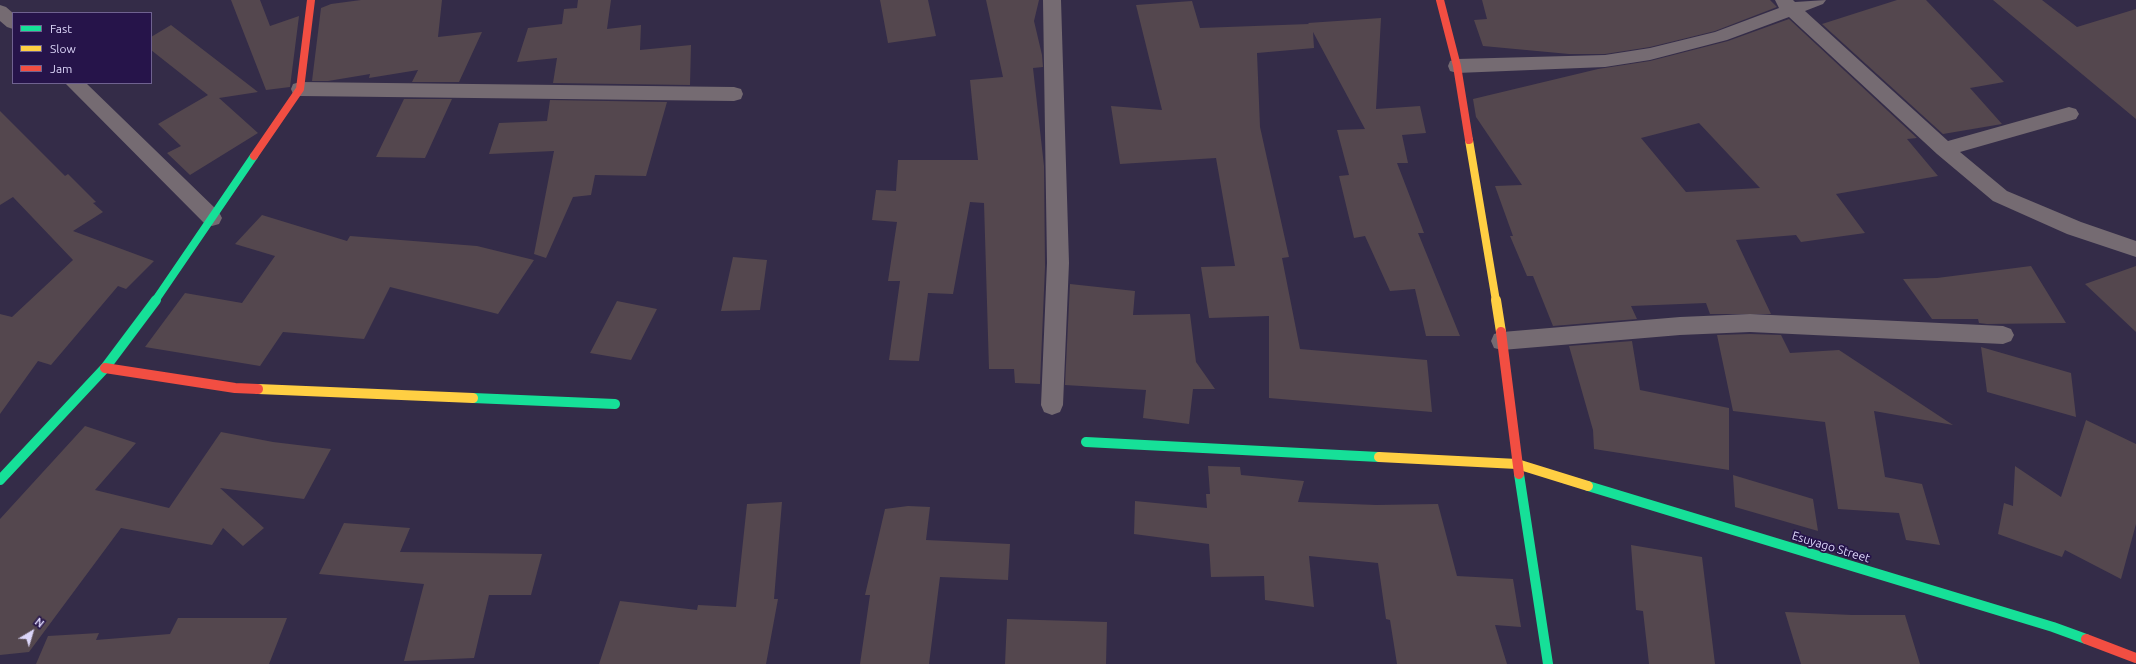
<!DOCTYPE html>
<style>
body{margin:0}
#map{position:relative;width:2136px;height:664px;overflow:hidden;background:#342c48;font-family:Ubuntu,sans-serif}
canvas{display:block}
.legend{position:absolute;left:12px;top:12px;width:140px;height:72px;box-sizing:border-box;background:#26144a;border:1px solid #6f6290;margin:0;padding:5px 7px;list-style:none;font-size:12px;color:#dcd6f9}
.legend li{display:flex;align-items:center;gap:8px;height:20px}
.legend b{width:20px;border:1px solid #6f6290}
.north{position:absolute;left:12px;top:612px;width:40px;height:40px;-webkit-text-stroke:3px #26144a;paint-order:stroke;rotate:38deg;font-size:11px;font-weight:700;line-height:16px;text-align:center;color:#dcd6f9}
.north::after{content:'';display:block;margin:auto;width:14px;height:18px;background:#dcd6f9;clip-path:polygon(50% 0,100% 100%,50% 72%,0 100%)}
</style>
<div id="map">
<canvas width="2136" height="664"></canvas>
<ul class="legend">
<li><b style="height:5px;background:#16e098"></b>Fast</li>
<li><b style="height:5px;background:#ffcf43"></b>Slow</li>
<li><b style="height:5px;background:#f24e42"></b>Jam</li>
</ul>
<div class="north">N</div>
</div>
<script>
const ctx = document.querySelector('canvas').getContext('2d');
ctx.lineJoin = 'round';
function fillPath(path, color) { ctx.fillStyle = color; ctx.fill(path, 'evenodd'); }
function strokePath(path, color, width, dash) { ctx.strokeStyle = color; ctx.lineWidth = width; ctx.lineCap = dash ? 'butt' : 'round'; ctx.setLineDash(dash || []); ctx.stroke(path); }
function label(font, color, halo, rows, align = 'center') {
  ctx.font = font + ' Ubuntu,sans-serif'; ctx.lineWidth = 3.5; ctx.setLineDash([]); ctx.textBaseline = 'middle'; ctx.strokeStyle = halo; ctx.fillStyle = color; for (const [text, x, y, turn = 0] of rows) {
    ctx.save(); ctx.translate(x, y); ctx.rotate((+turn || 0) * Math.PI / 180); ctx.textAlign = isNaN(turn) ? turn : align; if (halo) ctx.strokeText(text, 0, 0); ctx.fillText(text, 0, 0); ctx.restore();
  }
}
fillPath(new Path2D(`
 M231 0H260L270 26 299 16 290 87 266 90Z
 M361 0H442L438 37 482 32 459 82H412L418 70 369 78 370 74 328 81H312L321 8 331 4Z
 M578 0H611L607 29 641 25 640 50 691 45 690 85 553 83 557 58 517 62 528 28 562 24 564 9 577 8Z
 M880 0H928L936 36 888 43Z
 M986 0H1039L1034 21 1042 55 1043 67 1033 68 1044 166 1045 267 1040 384 1015 383 1014 369H989L984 203 970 202 953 294 928 293 919 361 889 360 900 281H888L897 222 872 220 876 190 896 191 898 160H978L970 80 1003 77Z
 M1482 0H1770L1777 7 1715 31 1650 47 1605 54H1569L1483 46 1474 20 1487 19Z
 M1897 0H1926L2004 82 1970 88 2002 124 1943 134 1822 24Z
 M1993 0H2042L2077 27 2136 9V119Z
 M1192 1 1200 28 1309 24 1308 23 1381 18 1376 109 1420 106 1426 133 1402 135 1408 163H1397L1424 233H1418L1460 336H1426L1415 289 1390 291 1365 236 1354 238 1339 176 1349 175 1337 130 1365 129 1313 32 1314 48 1257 53 1260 127 1289 257 1282 258 1300 349 1427 360 1432 412 1269 398V316L1209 318 1201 267 1235 266 1216 158 1120 164 1111 106 1162 110 1136 5Z
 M1789 19 1917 138 1907 139 1938 176 1836 194 1865 233 1801 242 1796 235 1736 240 1771 314H1710L1706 303 1631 306 1637 319 1553 326 1533 276H1527L1510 236H1513L1495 186 1522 185 1476 117 1473 99 1598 69 1650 61 1728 41ZM1699 123 1760 188 1686 192 1641 138Z
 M171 25 258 92 219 98 258 133 190 175 167 153 181 146 158 124 208 95 151 50V37Z
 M404 99H452L425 158 376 157Z
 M550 100 667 102 646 176 595 175 591 195 573 197 546 258 534 254 554 151 489 154 499 123 547 121Z
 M0 111 65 176 68 174 96 202 93 203 103 212 73 231 154 261 126 289 118 286 51 365 38 361 0 414V314L12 317 73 260 13 197 0 205Z
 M262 215 347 241 350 236 477 246 534 260 498 314 390 287 364 339 283 332 260 366 145 347 185 293 242 303 275 256 235 244Z
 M733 257 767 260 760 310 721 311Z
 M2031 266 2066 323 1987 324 1979 323 1978 319H1932L1903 279 1937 278Z
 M2136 266V332L2085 284Z
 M1070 284 1135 291 1133 315 1190 314 1196 362 1215 389H1193L1189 424 1143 418 1146 390 1065 385Z
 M617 301 657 309 631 360 590 353Z
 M1750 334 1781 335 1790 353 1839 350 1953 425 1874 411 1885 477 1922 484 1940 545 1906 540 1899 513 1838 509 1825 422 1733 411 1717 335Z
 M1632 341 1640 390 1729 408V470L1594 449 1593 430 1569 346Z
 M1981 347 2071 373 2076 417 1987 392Z
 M2086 420 2136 444V524L2121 579 2065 550 2062 557 1998 534 2004 503 2013 506 2015 466 2061 497Z
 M85 426 136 443 95 490 169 508 221 432 273 442 331 449 304 499 220 488 264 528 243 546 223 528 212 545 121 528 29 652 0 655V519Z
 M1208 466 1240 467 1241 475 1304 481 1298 502 1376 505 1438 504 1457 576 1513 579 1521 627 1495 625 1507 664H1397L1390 620 1386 619 1378 563 1309 556 1314 607 1265 600 1264 576 1211 577 1209 544 1134 534 1135 501 1207 508 1206 494H1210Z
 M1733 475 1813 499 1818 531 1735 507Z
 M782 502 774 599H778L766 664H599L620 601 697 610 698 605 736 607 747 504Z
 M908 506 930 507 926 540 1010 544 1008 580 940 577 929 664H860L870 595H865L885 509Z
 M344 523 410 528 400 552 542 554 531 595H489L474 658 404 661 424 584 319 574Z
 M1631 545 1702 557 1715 664H1649L1643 611 1636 610Z
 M1785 612 1852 615H1905L1920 664H1801Z
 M178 618H287L269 664H36L48 636 99 633 96 640 170 634Z
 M1007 619 1107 622 1106 664H1005Z`), '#54474e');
fillPath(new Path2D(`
 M1043 0H1061L1069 263 1063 405 1060 412 1052 415 1044 412 1041 405 1047 263Z
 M1775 0H1793L1795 2 1826 0 1823 4 1805 11 1948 141 2069 107 2076 109 2079 114 2076 119 1960 152 2007 191 2081 222 2136 241V257L2067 234 1993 201 1937 154 1789 17 1727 40 1650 60 1605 67 1457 73 1450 71 1448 66 1450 61 1457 59 1605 55 1650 48 1715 32 1779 8Z
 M0 5 6 7 13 13V29L7 27 0 21Z
 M300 82 734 87 741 89 743 94 741 99 734 101 300 96 293 94 291 89 293 84Z
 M65 83H86L219 212 222 218 219 224 212 226 205 224Z
 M1750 314 2003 326 2011 329 2014 335 2011 341 2003 344 1750 332 1680 335 1502 350 1494 348 1491 341 1494 334 1502 332 1680 317Z`), '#756b72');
strokePath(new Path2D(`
 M155 301 254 156`), '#16e098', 8);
strokePath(new Path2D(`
 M473 398 615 404
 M1086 442 1379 457
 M1519 474 1548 664
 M0 480 105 368 156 300
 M1588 486 2053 627 2086 639`), '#16e098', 10);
strokePath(new Path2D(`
 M1469 140 1496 301`), '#ffcf43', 8);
strokePath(new Path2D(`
 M1496 300 1501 332
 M258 389 473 398
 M1379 457 1517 464 1588 486`), '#ffcf43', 10);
strokePath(new Path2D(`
 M1440 0 1457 66 1469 140
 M254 156 300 89 311 0`), '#f24e42', 8);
strokePath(new Path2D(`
 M1501 332 1519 474
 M105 368 235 388 258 389
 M2086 639 2136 658`), '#f24e42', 10);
label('12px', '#dcd6f9', '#26144a', [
 ["Esuyago Street",1831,547,17]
]);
</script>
